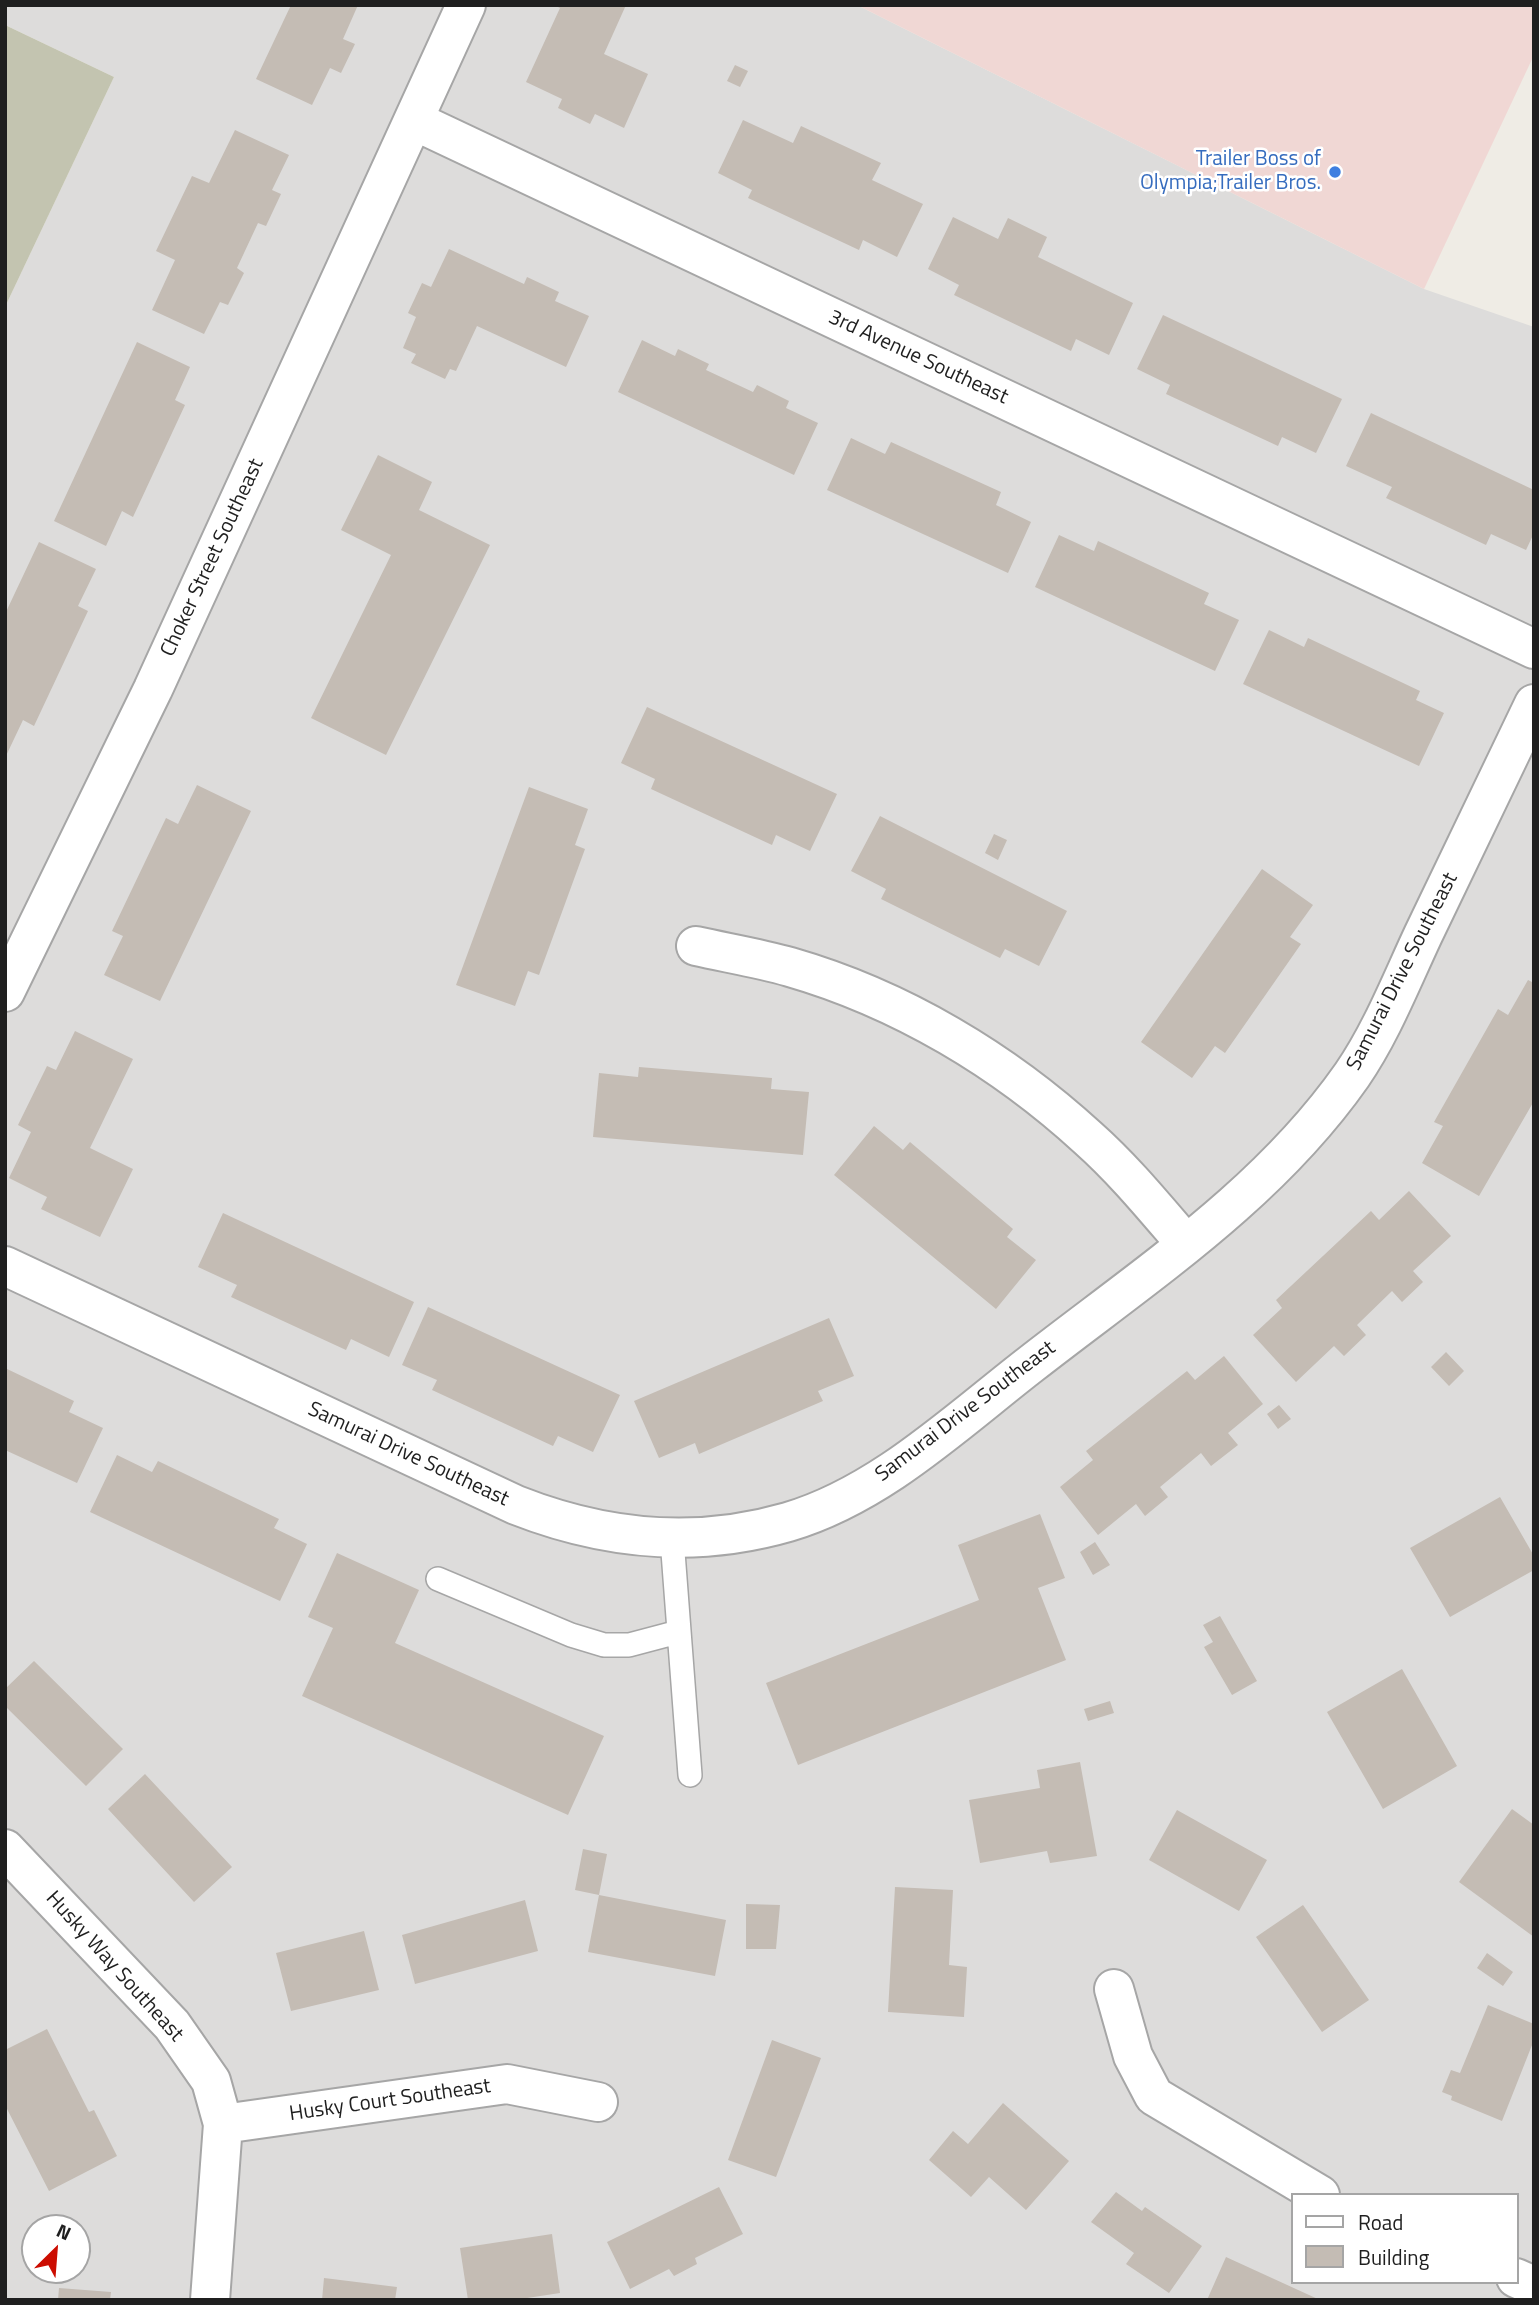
<!DOCTYPE html>
<style>
body{margin:0}
#map{position:relative;width:1539px;height:2305px;overflow:hidden;background:#efece5;font-family:"Titillium Web",sans-serif}
canvas{display:block}
.frame{position:absolute;inset:0;border:7px solid #1f1f1f;pointer-events:none}
.legend{position:absolute;left:1291px;top:2193px;width:228px;height:91px;box-sizing:border-box;background:#fff;border:2px solid #a5a5a5;margin:0;padding:9px 12px;list-style:none;font-size:21px;color:#1f1f1f}
.legend li{display:flex;align-items:center;gap:14px;height:35px}
.legend b{width:35px;border:2px solid #a5a5a5}
.north{position:absolute;left:21px;top:2214px;width:70px;height:70px;box-sizing:border-box;background:#fff;border:2px solid #a5a5a5;border-radius:50%;rotate:25deg;font-size:19px;font-weight:700;line-height:28px;text-align:center;color:#1f1f1f}
.north::after{content:'';display:block;margin:auto;width:24px;height:32px;background:#cc0d01;clip-path:polygon(50% 0,100% 100%,50% 72%,0 100%)}
</style>
<div id="map">
<canvas width="1539" height="2305"></canvas>
<div class="frame"></div>
<ul class="legend">
<li><b style="height:9px;background:#fff"></b>Road</li>
<li><b style="height:19px;background:#c4bcb4"></b>Building</li>
</ul>
<div class="north">N</div>
</div>
<script>
const ctx = document.querySelector('canvas').getContext('2d');
ctx.lineJoin = 'round';
function fillPath(path, color) { ctx.fillStyle = color; ctx.fill(path, 'evenodd'); }
function strokePath(path, color, width, dash) { ctx.strokeStyle = color; ctx.lineWidth = width; ctx.lineCap = dash ? 'butt' : 'round'; ctx.setLineDash(dash || []); ctx.stroke(path); }
function label(font, color, halo, rows, align = 'center') {
  ctx.font = font + ' "Titillium Web",sans-serif'; ctx.lineWidth = 5; ctx.setLineDash([]); ctx.textBaseline = 'middle'; ctx.strokeStyle = halo; ctx.fillStyle = color; for (const [text, x, y, turn = 0] of rows) {
    ctx.save(); ctx.translate(x, y); ctx.rotate((+turn || 0) * Math.PI / 180); ctx.textAlign = isNaN(turn) ? turn : align; if (halo) ctx.strokeText(text, 0, 0); ctx.fillText(text, 0, 0); ctx.restore();
  }
}
fillPath(new Path2D(`
 M5 5H857L1424 289 1534 327V2300H5V307L114 77 5 25ZM1292 2195H1516V2282H1292ZM35 2228H77V2270H35Z`), '#dddcdb');
fillPath(new Path2D(`
 M857 5H1534V55L1424 289Z`), '#f0d7d4');
fillPath(new Path2D(`
 M5 25 114 77 5 307Z`), '#c3c4b0');
fillPath(new Path2D(`
 M291 5H358L343 39 355 44 341 73 330 68 312 105 256 79Z
 M554 5H626L604 54 648 74 624 128 595 114 590 124 558 108 562 99 526 82 560 8Z
 M735 65 748 71 740 87 727 81Z
 M743 120 793 143 801 126 881 163 872 180 923 204 897 257 863 240 859 250 748 198 752 190 718 173Z
 M235 130 289 155 272 190 281 194 266 226 258 223 237 268 244 273 228 305 220 302 204 334 152 310 175 260 156 251 192 176 209 183Z
 M953 217 998 239 1008 218 1047 237 1038 257 1133 303 1109 355 1076 339 1071 351 954 295 959 285 928 269Z
 M449 249 524 284 527 277 559 292 555 301 589 316 566 367 477 326 456 371 450 369 445 379 411 363 416 354 403 348 416 317 408 313 422 283 431 287Z
 M1163 315 1342 399 1316 453 1282 437 1278 446 1166 394 1170 385 1137 369Z
 M642 340 675 356 678 349 709 364 706 370 753 392 757 385 789 401 786 408 818 423 794 475 618 392Z
 M137 342 190 367 175 400 185 405 133 517 122 511 106 546 54 521Z
 M1371 413 1534 490V533L1526 550 1491 534 1486 545 1386 498 1392 487 1346 466Z
 M851 438 885 454 891 442 1001 492 996 505 1031 522 1008 573 827 490Z
 M378 455 432 482 419 510 490 545 386 755 311 718 391 555 341 530Z
 M1059 535 1094 551 1098 541 1209 593 1204 604 1239 620 1215 671 1035 587Z
 M39 542 96 569 78 606 88 611 34 726 23 720 5 758V614Z
 M1269 630 1304 647 1308 638 1420 691 1416 700 1444 713 1419 766 1243 684Z
 M647 707 837 794 810 851 776 835 772 845 651 789 655 779 621 763Z
 M197 785 251 811 160 1001 104 975 123 936 112 931 166 818 178 824Z
 M529 787 588 809 575 845 585 849 539 975 528 971 515 1006 456 985Z
 M880 816 1067 911 1039 966 1005 949 1000 958 881 899 886 889 851 871Z
 M994 834 1007 840 998 860 985 853Z
 M1262 869 1313 905 1290 937 1301 944 1225 1053 1215 1046 1192 1078 1141 1042Z
 M1528 980 1534 983V1101L1479 1196 1422 1163 1443 1126 1434 1122 1498 1009 1508 1015Z
 M75 1031 133 1059 90 1148 133 1169 100 1237 41 1209 47 1197 9 1178 31 1132 18 1125 47 1066 56 1070Z
 M639 1067 772 1078 771 1089 809 1092 803 1155 593 1137 599 1073 638 1077Z
 M874 1126 903 1150 910 1142 1013 1229 1007 1237 1036 1260 996 1309 834 1175Z
 M1409 1191 1451 1236 1413 1271 1423 1282 1402 1302 1392 1291 1357 1325 1366 1335 1344 1356 1334 1346 1296 1382 1253 1335 1282 1308 1276 1300 1371 1211 1379 1220Z
 M223 1213 414 1302 389 1357 351 1339 346 1350 231 1297 237 1285 198 1267Z
 M428 1307 620 1395 593 1452 558 1436 553 1446 432 1390 437 1380 402 1365Z
 M829 1318 854 1376 818 1391 823 1401 699 1454 695 1443 659 1458 634 1401Z
 M1446 1352 1464 1371 1449 1386 1431 1367Z
 M1224 1356 1263 1404 1228 1433 1238 1445 1211 1466 1201 1453 1160 1487 1168 1497 1145 1516 1136 1504 1098 1535 1060 1487 1093 1460 1086 1451 1187 1371 1195 1380Z
 M5 1368 74 1401 69 1412 103 1428 77 1483 5 1450Z
 M1279 1405 1291 1419 1278 1429 1267 1414Z
 M117 1455 152 1472 158 1461 279 1519 274 1528 307 1544 280 1601 90 1512Z
 M1500 1497 1534 1556V1570L1450 1617 1410 1548Z
 M1040 1514 1065 1578 1038 1588 1066 1660 798 1765 766 1683 979 1600 958 1545Z
 M1095 1542 1110 1565 1093 1575 1080 1552Z
 M337 1553 419 1590 395 1643 604 1736 568 1815 302 1696 333 1628 308 1617Z
 M1220 1616 1257 1681 1232 1695 1204 1647 1213 1642 1203 1625Z
 M34 1661 123 1749 86 1786 5 1706V1689Z
 M1402 1669 1457 1766 1383 1809 1327 1712Z
 M1110 1701 1114 1713 1088 1721 1084 1709Z
 M1080 1762 1097 1856 1050 1863 1047 1851 980 1863 969 1800 1040 1788 1037 1770Z
 M145 1774 232 1867 194 1902 108 1809Z
 M1512 1809 1534 1825V1937L1459 1882Z
 M1177 1810 1267 1860 1239 1911 1149 1860Z
 M583 1849 607 1854 599 1895 575 1890Z
 M895 1887 953 1890 949 1965 967 1967 964 2017 888 2012Z
 M599 1895 726 1920 715 1976 588 1952Z
 M525 1900 538 1951 415 1984 402 1935Z
 M746 1904 780 1905 776 1949H746Z
 M1303 1905 1369 2000 1322 2032 1256 1937Z
 M364 1931 379 1990 291 2011 276 1953Z
 M1487 1953 1513 1972 1503 1986 1477 1968Z
 M1488 2005 1534 2024V2040L1502 2121 1451 2100 1452 2096 1442 2092 1451 2070 1460 2073Z
 M47 2029 89 2112 94 2110 117 2156 49 2191 5 2105V2050Z
 M772 2040 821 2058 776 2177 728 2160Z
 M1003 2103 1069 2161 1026 2210 989 2177 971 2197 929 2160 953 2131 968 2144Z
 M719 2187 743 2234 695 2258 697 2264 674 2276 669 2269 630 2289 607 2242Z
 M1116 2192 1142 2211 1145 2207 1202 2246 1169 2293 1126 2264 1134 2253 1091 2222Z
 M552 2234 560 2293 514 2300H468L460 2248Z
 M1226 2257 1320 2300H1207Z
 M324 2278 397 2287 395 2300H322Z
 M59 2288 111 2292 110 2300H58Z`), '#c4bcb4');
const service = new Path2D(`
 M672 1539 690 1775
 M438 1579 571 1635 604 1645H629L678 1632`);
const minor = new Path2D(`
 M415 121 1534 649
 M696 946C727 953 759 958 790 967 901 999 1004 1061 1088 1138 1124 1170 1154 1207 1186 1244
 M5 992 153 689 466 5
 M5 1266 516 1505C605 1540 695 1549 788 1522 880 1495 956 1422 1031 1364 1145 1275 1268 1195 1352 1075 1381 1033 1401 982 1423 935 1460 858 1497 781 1534 704
 M5 1849 172 2025 211 2081 223 2124 210 2300
 M1114 1989 1133 2056 1154 2096 1320 2195
 M223 2124 507 2084 598 2102
 M1516 2278 1534 2286`);
strokePath(service, '#a6a6a6', 26);
strokePath(minor, '#a6a6a6', 42);
strokePath(service, '#fff', 23);
strokePath(minor, '#fff', 38);
for (const [x, y, r, color] of [
 [1335,172,7,"#3f7fe0"]
]) { const dot = new Path2D(); dot.arc(x, y, r, 0, 2 * Math.PI); ctx.fillStyle = color; ctx.fill(dot); strokePath(dot, '#fff', 2.5); }
label('21px', '#366cbe', '#fff', [
 ["Trailer Boss of",1321,160],
 ["Olympia;Trailer Bros.",1321,184]
], 'right');
label('21px', '#1f1f1f', '#fff', [
 ["3rd Avenue Southeast",918,358,25],
 ["Choker Street Southeast",213,558,-65],
 ["Samurai Drive Southeast",1403,972,-63],
 ["Samurai Drive Southeast",966,1412,-37],
 ["Samurai Drive Southeast",408,1455,25],
 ["Husky Way Southeast",114,1967,48],
 ["Husky Court Southeast",390,2101,-8]
]);
</script>
